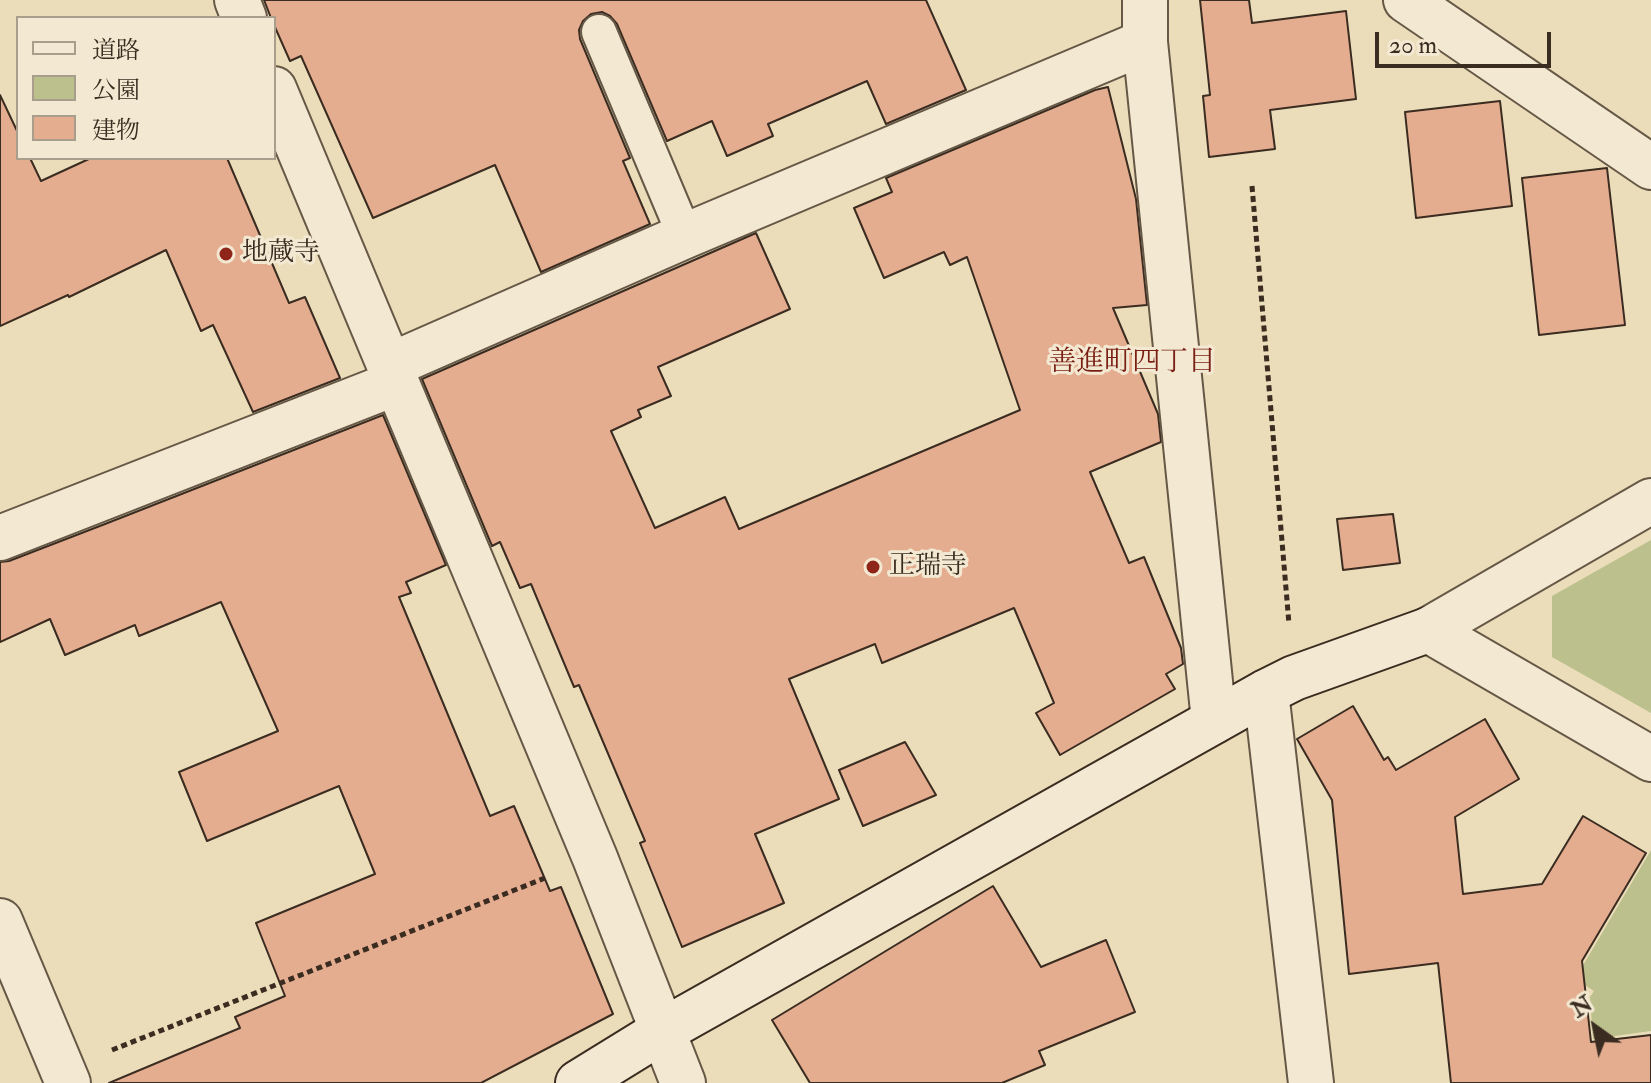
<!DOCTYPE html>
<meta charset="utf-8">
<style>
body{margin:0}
#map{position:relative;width:1651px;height:1083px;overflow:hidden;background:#ecddba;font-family:"IM FELL Double Pica","Noto Serif JP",serif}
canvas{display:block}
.legend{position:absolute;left:16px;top:16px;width:260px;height:144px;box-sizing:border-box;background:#f3e9d2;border:2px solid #a99d8b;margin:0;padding:10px 14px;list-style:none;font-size:24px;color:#3a2c20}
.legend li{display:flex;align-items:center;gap:16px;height:40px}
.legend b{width:40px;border:2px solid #a99d8b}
.north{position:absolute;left:1555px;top:987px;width:80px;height:80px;-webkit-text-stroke:6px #f3e9d2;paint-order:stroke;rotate:327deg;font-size:22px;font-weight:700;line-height:32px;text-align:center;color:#3a2c20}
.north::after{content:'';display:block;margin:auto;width:28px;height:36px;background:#3a2c20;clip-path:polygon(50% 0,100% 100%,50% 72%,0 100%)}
.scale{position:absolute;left:1375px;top:32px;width:176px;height:36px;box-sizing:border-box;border:4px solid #3a2c20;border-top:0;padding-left:10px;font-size:24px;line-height:28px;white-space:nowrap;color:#3a2c20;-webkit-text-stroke:6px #f3e9d2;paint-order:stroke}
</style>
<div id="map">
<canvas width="1651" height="1083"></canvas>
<ul class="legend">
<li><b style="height:10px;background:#f3e9d2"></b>道路</li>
<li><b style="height:22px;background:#bcc08d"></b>公園</li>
<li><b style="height:22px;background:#e5ad90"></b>建物</li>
</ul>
<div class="north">N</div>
<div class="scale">20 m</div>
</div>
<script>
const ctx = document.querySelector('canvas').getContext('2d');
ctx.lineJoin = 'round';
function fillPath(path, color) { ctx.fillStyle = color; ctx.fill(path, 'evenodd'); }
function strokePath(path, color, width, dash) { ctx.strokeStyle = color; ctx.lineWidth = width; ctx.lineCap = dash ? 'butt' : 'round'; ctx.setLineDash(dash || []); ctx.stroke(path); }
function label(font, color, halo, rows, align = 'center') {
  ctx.font = font + ' "IM FELL Double Pica","Noto Serif JP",serif'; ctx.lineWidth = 6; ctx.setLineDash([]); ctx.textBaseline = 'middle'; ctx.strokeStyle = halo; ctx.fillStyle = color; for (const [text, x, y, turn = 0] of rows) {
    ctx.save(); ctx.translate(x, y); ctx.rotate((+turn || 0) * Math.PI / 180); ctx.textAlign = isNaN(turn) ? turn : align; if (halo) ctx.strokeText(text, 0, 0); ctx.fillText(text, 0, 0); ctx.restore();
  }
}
fillPath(new Path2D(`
 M1651 540V713L1552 657V596Z
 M1651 850V1031L1593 1039 1590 997 1594 991 1575 979Z`), '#bcc08d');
const building = new Path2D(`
 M264 0H926L966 90 886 124 867 81 768 124 773 136 727 156 712 121 667 141 617 24 610 16 602 12 591 14 583 21 579 30 580 39 630 158 623 161 650 224 541 272 495 165 373 218 301 56 290 61 274 25V18H271Z
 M1200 0H1249L1252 23 1346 11 1356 99 1270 110 1275 149 1209 157 1203 96 1210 95Z
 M1108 87 1136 199 1147 305 1113 308 1158 414 1161 442 1090 472 1129 563 1144 557 1181 648 1183 664 1166 674 1175 689 1060 755 1036 713 1054 703 1014 608 882 663 875 644 789 679 839 799 755 834 784 903 682 947 640 843 645 841 579 685 574 687 531 584 520 588 500 542 492 546 422 379 756 233 790 309 658 367 671 396 638 410 641 417 611 431 655 528 725 497 739 529 1020 410 967 257 950 265 944 252 884 278 854 208 892 192 886 178 1095 90Z
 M0 95 18 133V158H30L41 181 91 158H227L289 303 305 297 340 378 253 412 213 325 201 331 166 250 69 297 68 295 0 326Z
 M1500 101 1512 206 1416 218 1405 112Z
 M1607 168 1625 325 1539 335 1522 178Z
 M383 415 446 565 406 582 411 593 399 597 490 816 514 806 550 891 561 887 613 1014 481 1083H109L240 1028 235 1017 285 996 256 923 375 874 339 786 207 841 179 772 278 731 221 602 139 636 135 625 65 655 50 619 0 642V562L9 561 105 524Z
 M1393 514 1400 563 1343 570 1337 519Z
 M1353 706 1384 760 1388 757 1396 770 1485 719 1519 779 1455 817 1463 894 1542 884 1583 816 1646 853 1582 961 1591 1042 1651 1035V1083H1451L1438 963 1349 974 1332 800 1297 739Z
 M905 742 936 795 863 826 839 770Z
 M993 886 1041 967 1106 940 1135 1012 1039 1051 1045 1065 1002 1083H810L772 1020Z`);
fillPath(building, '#e5ad90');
strokePath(building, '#3a2c20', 2);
const lane = new Path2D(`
 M599 32 685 236`);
const street = new Path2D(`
 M237 0 244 18
 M1145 0V42L1214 721
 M1406 0 1651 167
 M274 89 595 858 683 1083
 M389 366 685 236 1145 42
 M1651 501 1428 630 1651 759
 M0 538 396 383
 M1266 692 1311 1083
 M0 921 68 1083`);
const secondary = new Path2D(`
 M578 1083 664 1030 1266 692 1294 678 1428 630`);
strokePath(lane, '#665846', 38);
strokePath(street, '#665846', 48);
strokePath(secondary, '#3a2c20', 48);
strokePath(new Path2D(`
 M1252 186 1289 624
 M112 1050 545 878`), '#3a2c20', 5, [6, 4]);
strokePath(lane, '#f3e9d2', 34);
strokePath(street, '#f3e9d2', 44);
strokePath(secondary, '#f3e9d2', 44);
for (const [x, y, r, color] of [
 [226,254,8,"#8f2418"],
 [873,567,8,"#8f2418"]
]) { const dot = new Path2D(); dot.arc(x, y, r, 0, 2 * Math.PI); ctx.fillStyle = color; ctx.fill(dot); strokePath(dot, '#f3e9d2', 3); }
label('26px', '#3a2c20', '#f3e9d2', [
 ["地蔵寺",242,254],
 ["正瑞寺",889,567]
], 'left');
label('28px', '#7a1f14', '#f3e9d2', [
 ["善進町四丁目",1132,364]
]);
</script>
